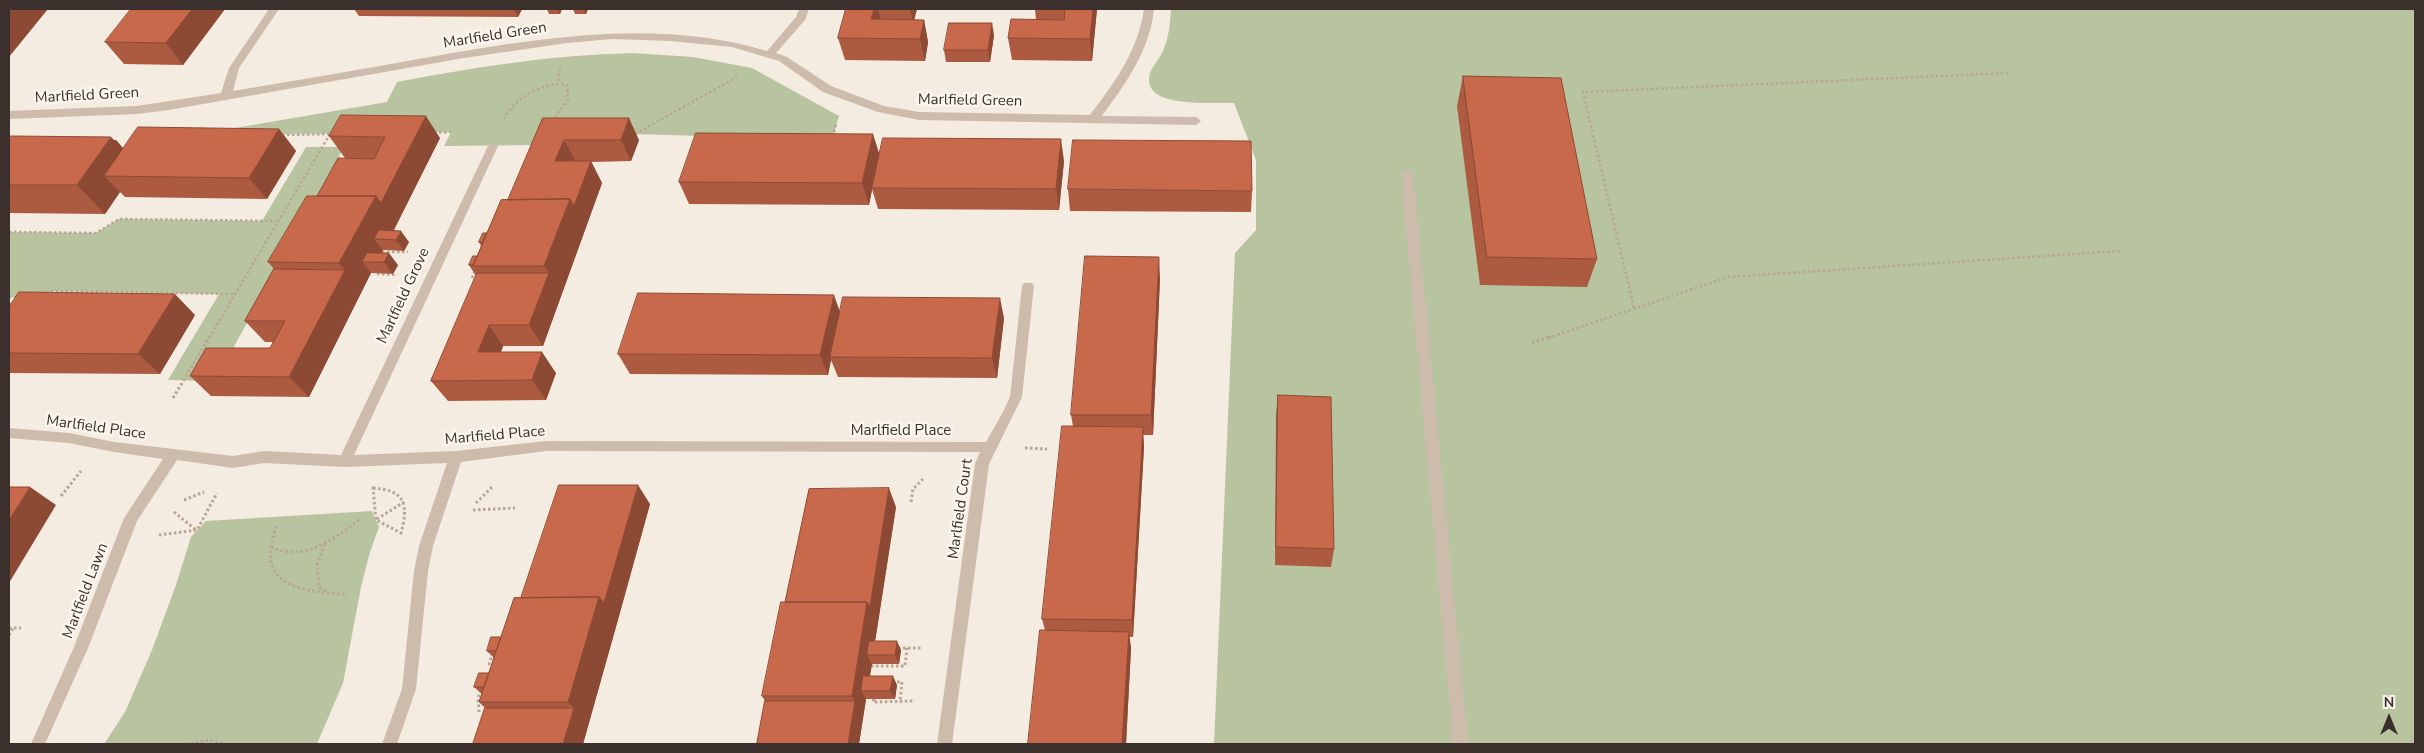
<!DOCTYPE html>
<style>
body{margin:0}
#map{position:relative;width:2424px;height:753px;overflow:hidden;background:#f4ebe1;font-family:"Nunito Sans",sans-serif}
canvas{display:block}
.frame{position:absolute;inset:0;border:10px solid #3b302b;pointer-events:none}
.north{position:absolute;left:2364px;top:693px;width:50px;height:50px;-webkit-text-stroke:4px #fbf5ee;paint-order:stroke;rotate:0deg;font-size:14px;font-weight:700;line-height:20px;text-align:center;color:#3b302b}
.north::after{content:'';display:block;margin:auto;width:18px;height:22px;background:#3b302b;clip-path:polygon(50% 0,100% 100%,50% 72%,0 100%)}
</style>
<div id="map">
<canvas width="2424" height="753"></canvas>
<div class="frame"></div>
<div class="north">N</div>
</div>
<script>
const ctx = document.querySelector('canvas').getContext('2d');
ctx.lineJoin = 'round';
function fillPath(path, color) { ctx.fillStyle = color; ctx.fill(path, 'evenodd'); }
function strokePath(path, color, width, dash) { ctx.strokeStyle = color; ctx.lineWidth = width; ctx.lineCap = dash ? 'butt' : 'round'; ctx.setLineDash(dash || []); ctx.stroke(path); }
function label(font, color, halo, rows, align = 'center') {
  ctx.font = font + ' "Nunito Sans",sans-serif'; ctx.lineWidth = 5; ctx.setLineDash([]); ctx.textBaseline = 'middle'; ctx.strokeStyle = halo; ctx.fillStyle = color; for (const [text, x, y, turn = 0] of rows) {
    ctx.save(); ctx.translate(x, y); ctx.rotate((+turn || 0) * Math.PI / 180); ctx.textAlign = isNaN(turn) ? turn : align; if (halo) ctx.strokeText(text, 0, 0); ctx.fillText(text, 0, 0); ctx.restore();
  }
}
fillPath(new Path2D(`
 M1171 9H2415V744H1214L1235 253 1256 230V160L1234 103C1215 102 1146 109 1149 78 1150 68 1159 60 1163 51 1169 37 1170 24 1171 9Z
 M632 53 693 57 752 68 839 116 832 140 635 134 544 145 444 146 451 132 194 135 387 102 397 82C475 67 552 55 632 53Z
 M306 147H344L215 381 168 380 219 294 52 291 37 297H9V232L96 233 119 219 262 221Z
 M372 511 379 527 370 552 361 587 343 683 317 744H104L125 712 152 650 176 585 191 537 206 521Z`), '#b8c4a0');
strokePath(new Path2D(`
 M558 81 560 69
 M504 119C512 100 547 79 567 85L568 100 552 121
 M434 133 451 132
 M635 134 737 77
 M282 135 330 134
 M833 137 836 124
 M9 232 96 233 119 219 277 221
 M382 252H408
 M377 274 397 275
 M472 278 475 270
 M46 293 52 291 234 294
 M9 297H18
 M1634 308 1583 92 2008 73
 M209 338 330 134
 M1548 338 1728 277 2120 251`), '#b9a596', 2.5, [2.5, 2.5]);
strokePath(new Path2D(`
 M1532 343 1552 336
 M173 398 210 336
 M1025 448 1047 449
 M373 488C405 490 409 504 401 533L376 520Z
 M61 496 81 471
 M184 500 204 492
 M911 502 913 489 923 479
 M476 503 493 486
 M473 510 515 508
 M174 512 196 530
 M377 519 404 502
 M276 526C273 539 267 555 273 568 284 592 325 593 347 594
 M159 535 197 530 217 493
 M325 544 317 565 319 587 326 591
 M271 547C305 562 332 540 359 520
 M9 628H21
 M9 635 13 628
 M898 648H923
 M493 653 489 664H494
 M871 666H905L907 648
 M892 682H902L900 701
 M874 699 873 702 915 701
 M479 712 478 698 481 689
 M191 744 208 740 225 744`), '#b9a596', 3, [2.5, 2.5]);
fillPath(new Path2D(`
 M269 9H279L239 68 233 91C298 80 364 69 430 57 541 38 656 18 767 51L796 17 799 9H809L805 20 776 53 787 57 831 86 884 106 919 112 1090 115C1115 82 1138 51 1144 9H1154C1150 50 1126 83 1102 116L1196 117 1201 121 1196 125 919 120 878 112 823 92 779 61 732 47 670 41 612 39 567 43 464 58 169 110 137 114 9 119V111L137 106 221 93 229 68Z
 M493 142 498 146 354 455 456 451 546 441 986 442 1003 412 1010 397 1022 286 1024 283H1032L1034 286 1022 397 989 464 952 744H937L975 464 980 452 546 451 461 462 433 546 428 571 416 689 397 744H382L402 689 414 571 419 546 447 463 345 467 264 463 233 468 177 460 137 521 88 648 45 744H31L74 647 124 518 163 459 114 452 69 443 9 438V428L69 433 114 442 233 456 264 451 341 455 488 146Z
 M1407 170 1413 174 1468 744H1453L1401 174Z`), '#cdbbac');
fillPath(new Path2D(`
 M225 9 183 65 124 64 105 42Z
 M354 9H522L518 17 359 16Z
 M547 9H562L560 14H549Z
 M573 9H588L586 14H575Z
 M846 9H917L914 20H924L928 42 925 61 845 60 838 38Z
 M1035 9H1097L1092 61 1012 60 1008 38 1036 20Z
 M994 35 990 62H946L944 50Z
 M1463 76 1597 259 1587 287 1480 285 1457 106Z
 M543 118 639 140 631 161 591 162 602 183 543 346H503L501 352 556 373 546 400 448 401 431 381 476 276 469 265 477 256 481 246 479 242 486 233 508 200Z
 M279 129 296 151 267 199 125 197 120 192 105 214 9 213V136L116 140 123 148Z
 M329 136 440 138 394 230 409 242 404 251 383 250 382 253 398 265 393 274 371 273 309 397 211 396 190 376 270 348 273 342H265L245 321 274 269 268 262 345 158Z
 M879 154 1064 161 1059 210 878 209 872 189 869 205 689 204 679 182Z
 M1068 189 1252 191 1251 212 1070 211Z
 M1160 278 1153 435H1143L1144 447 1133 637H1129L1131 648 1126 744H1028L1045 630 1042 619 1073 426 1071 415Z
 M9 302 11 304 195 315 160 374 9 373Z
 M840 312 1004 318 997 378 838 377 831 360 828 375 630 374 618 354Z
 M1278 395 1334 549 1331 567 1275 565 1276 415Z
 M650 504 583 744H473L485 708 479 702 482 694 474 687 489 673 494 658 487 651 501 637 521 598Z
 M896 507 875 641 901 650 899 664H872L870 676 897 685 895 699H866L859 744H757L765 701 762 696 785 602Z`), '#ac5a40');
fillPath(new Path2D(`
 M9 9H48L9 57Z
 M192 9H225L183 65 166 43Z
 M514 9H522L518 17Z
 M557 9H562L560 14Z
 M583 9H588L586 14Z
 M874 9H878L882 24 871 19Z
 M910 9H917L913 24Z
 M1093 9H1097L1092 61 1090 39Z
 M924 20 928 42 925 61 920 39Z
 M992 23 994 35 990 62 988 50Z
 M426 116 440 138 389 239H374L383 250 377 262H362L371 273 362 291 339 263 376 196Z
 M629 118 639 140 631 161 621 140Z
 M279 129 296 151 267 199 249 178Z
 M873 134 880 156 872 188V190L869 205 862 183Z
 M111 137 115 141 116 140 126 152 104 176 120 192 105 214 77 185Z
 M1061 139 1064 161 1059 210 1056 189Z
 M564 140 576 162 555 161Z
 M591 161 602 183 543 346 529 325 549 273 544 266 570 199Z
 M401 231 409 242 404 251 396 240Z
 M389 253 398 265 393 274 384 262Z
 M1159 257 1160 278 1153 435 1151 415Z
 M345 270 362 291 309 397 289 377Z
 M175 294 195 315 160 374 138 354Z
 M834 295 841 315 830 357 831 360 828 375 820 355Z
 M1000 298 1004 318 997 378 992 358Z
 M489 325 503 346 493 373 478 352Z
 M542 352 556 373 546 400 532 380Z
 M1143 427 1144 447 1133 637 1132 620Z
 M638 485 650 504 618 620 604 603Z
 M30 487 56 505 9 583V520Z
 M889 488 896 507 873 655H867L872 664 867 691H861L866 699 859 744H848L855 701 852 696 867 602Z
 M599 597 618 620 583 744H563L574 708 568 702Z
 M1129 632 1131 648 1126 744H1122Z
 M897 641 901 650 899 664 895 655Z
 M893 676 897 685 895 699 890 691Z`), '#8c4a34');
const building = new Path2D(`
 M131 9H192L166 43 105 42Z
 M846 9H874L871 19 924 20 920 39 838 38Z
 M1065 9H1093L1090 39 1008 38 1011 19 1064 20Z
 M949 23H992L988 50H944Z
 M1463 76 1561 78 1597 259 1487 257Z
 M341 115 426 116 381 203 376 196H317L338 158 374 159 385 137 329 136Z
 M543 118H629L621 140H564L555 161H591L574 206 570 199 508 200Z
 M138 127 279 129 249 178 104 176Z
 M696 133 873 134 862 183 679 182Z
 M9 136 111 137 77 185H9Z
 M883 138 1061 139 1056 189 872 188Z
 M1073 140 1251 141 1252 191 1068 189Z
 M307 196H376L339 263 268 262Z
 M570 199 544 266H473L501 200Z
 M379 230 401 231 396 240 374 239Z
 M483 233H486L483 242H479Z
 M367 253H389L384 262H362Z
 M473 256H477L473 265H469Z
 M1085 256 1159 257 1151 415H1071Z
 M274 269 345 270 289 377 190 376 206 348H270L285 321H245Z
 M477 273H549L529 325H489L478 352H542L532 380 431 381Z
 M19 292 175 294 138 354 9 353V307Z
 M638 293 834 295 820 355 618 354Z
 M843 297 1000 298 992 358 830 357Z
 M1278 395 1331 397 1334 549 1276 547Z
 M1062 426 1143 427 1132 620 1042 619Z
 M559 485H638L604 603 599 597 521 598Z
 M9 487H30L9 520Z
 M889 488 870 607 867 602H785L809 489Z
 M599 597 568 702H479L514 598Z
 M781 602H867L852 696H762Z
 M1040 630 1129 632 1122 744H1028Z
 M491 637H501L496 651H487Z
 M869 641H897L895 655H867Z
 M479 673H489L484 687H474Z
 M863 676H893L890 691H861Z
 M765 701H855L848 744H757Z
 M485 708H574L563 744H473Z`);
fillPath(building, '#c8694b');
strokePath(building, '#8c4a34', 1);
label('15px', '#3b302b', '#fbf5ee', [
 ["Marlfield Green",495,36,-9],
 ["Marlfield Green",87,96,-3],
 ["Marlfield Green",970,101,1],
 ["Marlfield Grove",404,296,-65],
 ["Marlfield Place",96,428,8],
 ["Marlfield Place",901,431],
 ["Marlfield Place",495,436,-5],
 ["Marlfield Court",961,509,-82],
 ["Marlfield Lawn",86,591,-69]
]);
</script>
